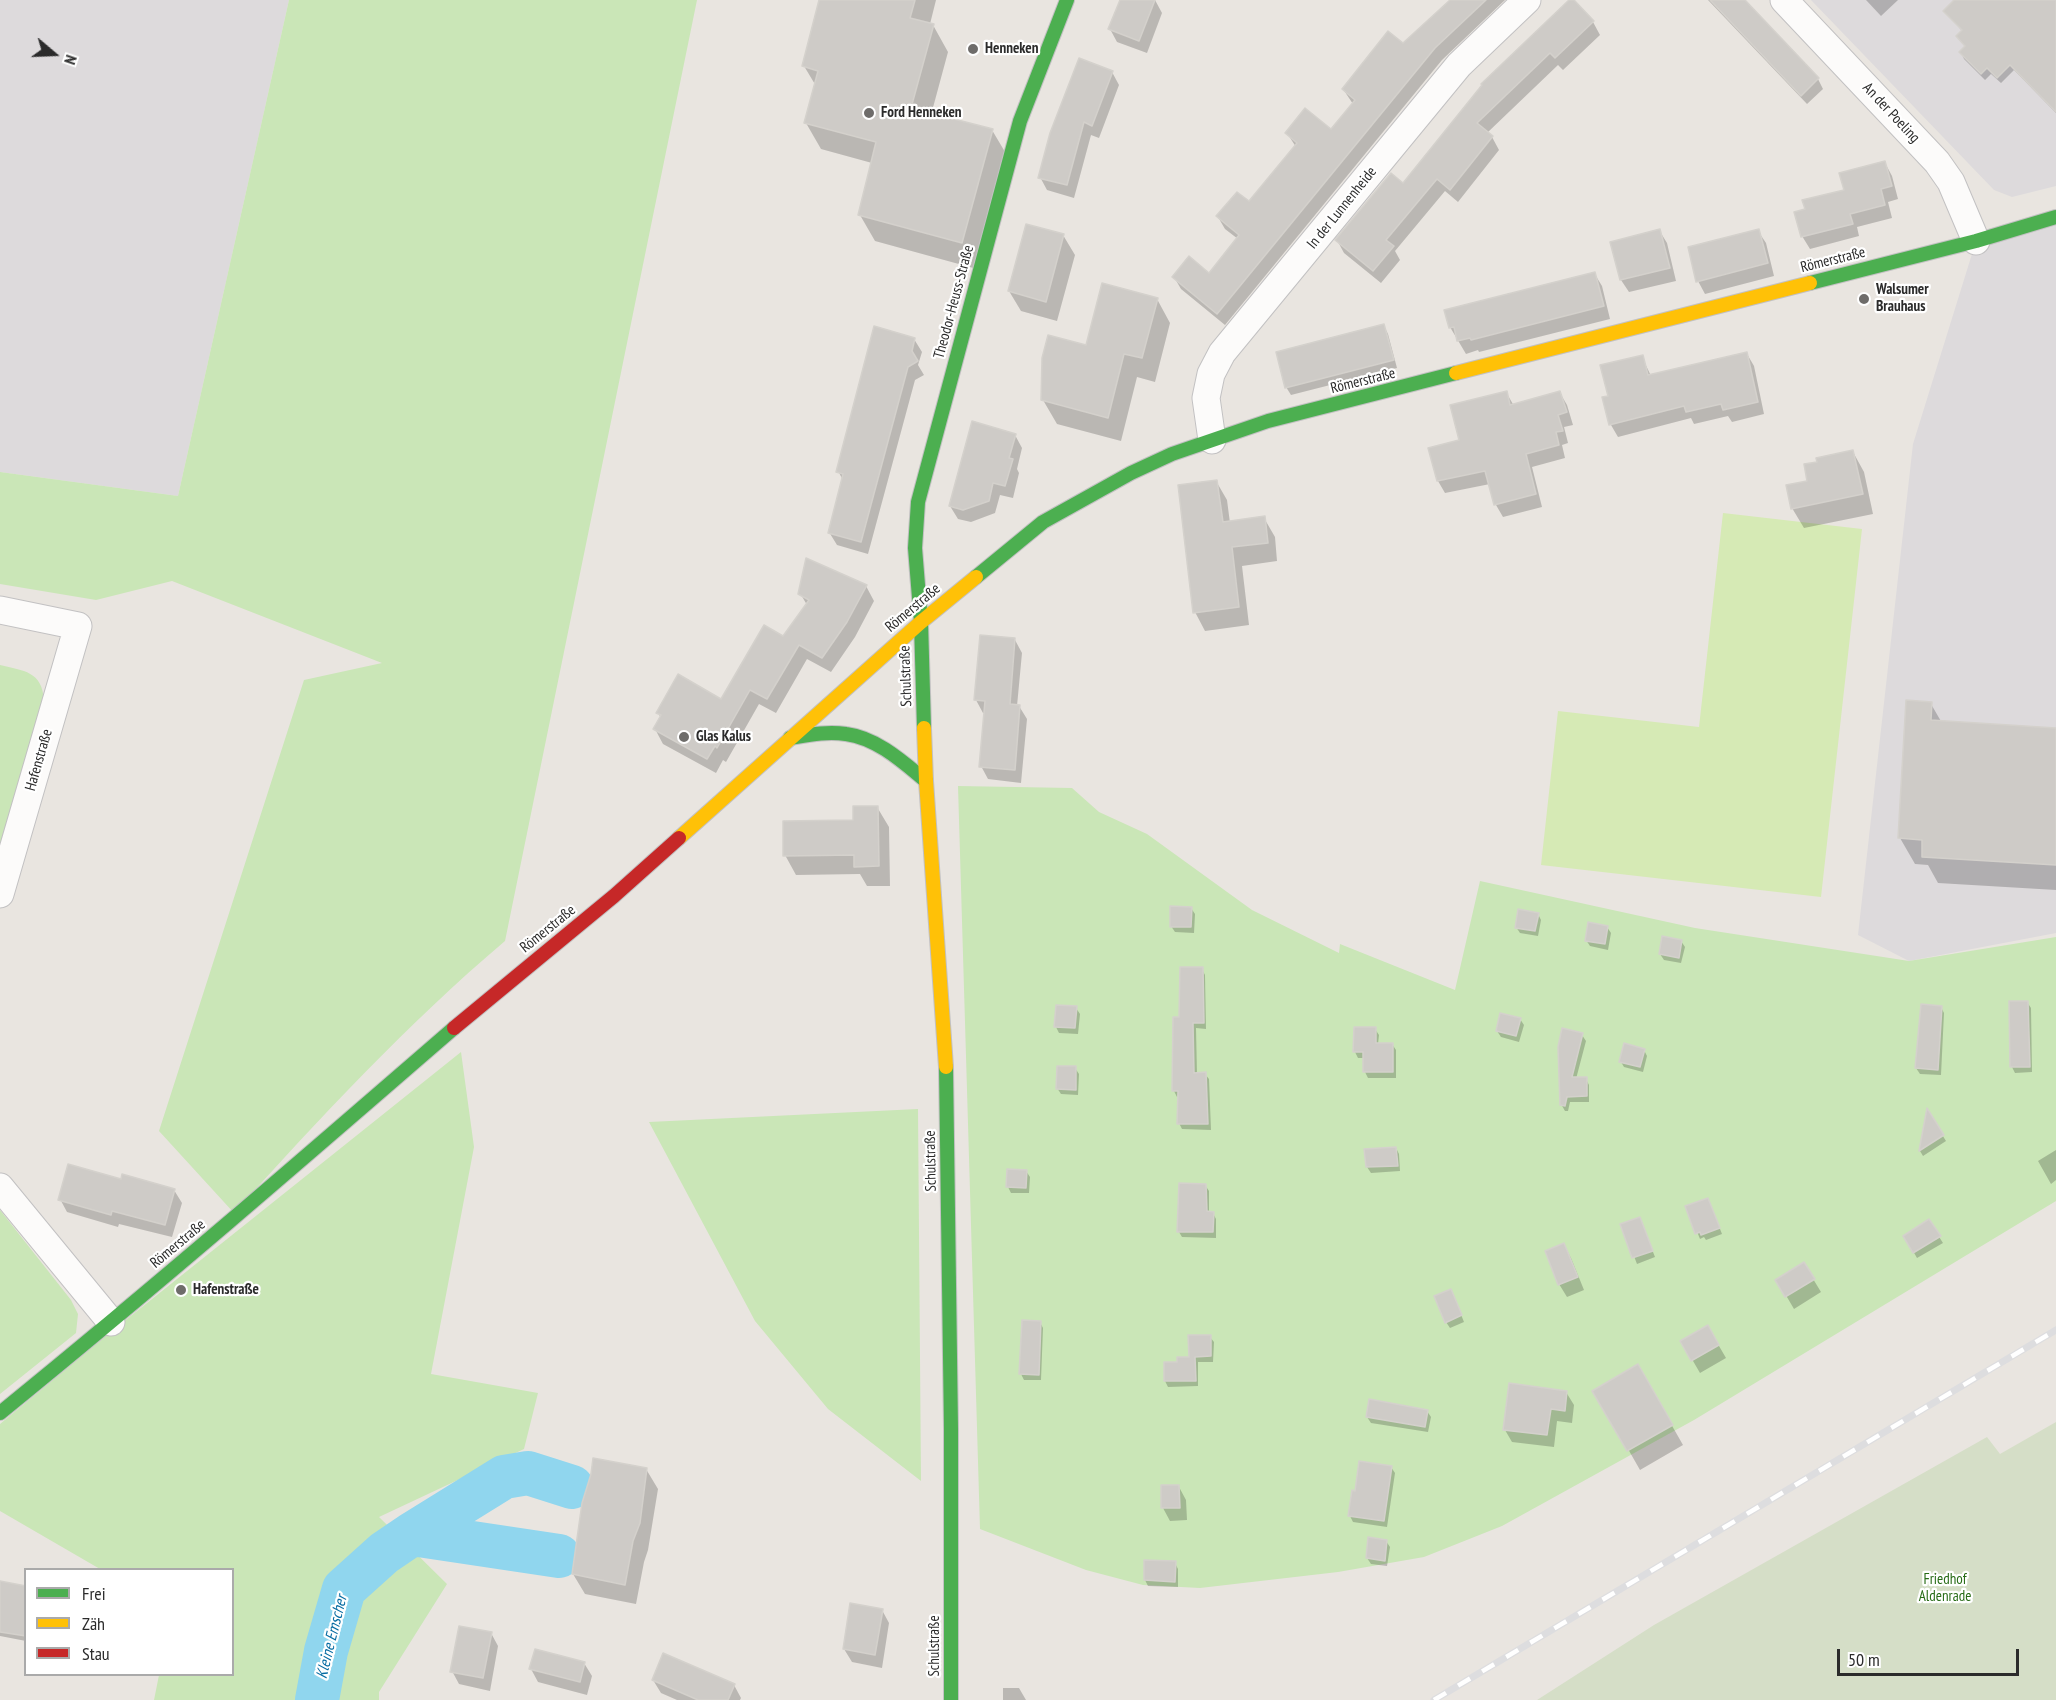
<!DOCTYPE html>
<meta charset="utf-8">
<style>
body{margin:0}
#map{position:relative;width:2056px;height:1700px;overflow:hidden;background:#e9e5e0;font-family:"PT Sans Narrow",sans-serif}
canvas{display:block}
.legend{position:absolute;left:24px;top:1568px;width:210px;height:108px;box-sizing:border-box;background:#fff;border:2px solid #aaa;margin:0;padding:8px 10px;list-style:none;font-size:18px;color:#2b2b2b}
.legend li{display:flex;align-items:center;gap:12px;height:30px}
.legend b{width:30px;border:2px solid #aaa}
.north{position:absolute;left:24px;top:24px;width:60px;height:60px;-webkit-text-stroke:4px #fff;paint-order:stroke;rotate:109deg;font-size:16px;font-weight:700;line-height:24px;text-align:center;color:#2b2b2b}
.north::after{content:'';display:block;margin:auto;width:21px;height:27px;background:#2b2b2b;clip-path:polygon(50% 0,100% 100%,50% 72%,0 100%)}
.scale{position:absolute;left:1837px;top:1649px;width:182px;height:27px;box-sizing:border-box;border:3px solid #2b2b2b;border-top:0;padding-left:8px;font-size:18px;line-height:21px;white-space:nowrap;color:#2b2b2b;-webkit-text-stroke:4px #fff;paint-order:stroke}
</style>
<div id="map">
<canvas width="2056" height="1700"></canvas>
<ul class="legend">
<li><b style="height:8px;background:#4caf50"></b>Frei</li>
<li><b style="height:8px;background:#ffc107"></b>Zäh</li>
<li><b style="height:8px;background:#c62828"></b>Stau</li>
</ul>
<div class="north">N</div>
<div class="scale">50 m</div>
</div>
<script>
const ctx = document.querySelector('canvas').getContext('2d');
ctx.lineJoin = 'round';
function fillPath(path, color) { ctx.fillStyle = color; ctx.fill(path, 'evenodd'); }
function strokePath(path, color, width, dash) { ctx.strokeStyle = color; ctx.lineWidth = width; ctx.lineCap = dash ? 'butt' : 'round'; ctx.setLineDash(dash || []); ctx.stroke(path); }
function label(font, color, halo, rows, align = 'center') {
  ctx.font = font + ' "PT Sans Narrow",sans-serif'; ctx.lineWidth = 4.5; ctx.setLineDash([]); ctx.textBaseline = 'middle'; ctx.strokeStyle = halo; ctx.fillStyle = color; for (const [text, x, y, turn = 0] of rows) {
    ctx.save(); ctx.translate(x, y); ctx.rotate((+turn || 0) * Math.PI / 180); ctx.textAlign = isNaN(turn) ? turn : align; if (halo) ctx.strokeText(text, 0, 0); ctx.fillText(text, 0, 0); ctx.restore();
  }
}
fillPath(new Path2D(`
 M0 0H289L178 496 0 472Z
 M1811 0H2056V186L2012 197 1994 190Z
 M2056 218V933L1909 961 1858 935 1913 444 1976 241Z`), '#dddadc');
fillPath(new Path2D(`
 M289 0H697L505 941C407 1024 320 1118 234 1213L159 1131 304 680 382 663 172 581 96 600 0 584V472L178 496Z
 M0 665C24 671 42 671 44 700L0 847Z
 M958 786 1072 788 1099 812 1147 834 1252 910 1339 953 1340 944 1455 990 1480 881 1695 928 1909 961 2056 937V1201L1694 1420 1502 1526 1424 1557 1338 1572 1200 1588 1143 1585 1086 1570 980 1529Z
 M461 1052 474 1147 431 1374 538 1393 524 1449 379 1517 447 1584 379 1692V1700H154L159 1675 232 1674V1570L100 1569 0 1511V1424L112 1331Z
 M918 1109 921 1481 828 1409 755 1321 649 1122Z
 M0 1210 71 1300 78 1314 76 1333 0 1394Z`), '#cae6b7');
fillPath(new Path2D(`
 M2056 1422V1700H1537L1654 1625 1987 1437 2000 1454Z`), '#d5dec7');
fillPath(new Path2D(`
 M1723 513 1862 529 1821 897 1541 865 1558 711 1699 727Z`), '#d6eab5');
fillPath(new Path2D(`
 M821 0H936L930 24 933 25 948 52 931 115 992 130 1008 157 977 269 875 241 860 215 872 163 821 149 806 123 816 86 804 66Z
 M1121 0H1155L1162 13 1147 53 1117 42 1110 29Z
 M1451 0H1505L1442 60 1225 325 1181 289 1174 277 1209 275 1238 239 1225 229 1218 217 1249 203 1296 147 1287 133 1331 131 1353 104 1343 89 1403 45Z
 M1571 0 1593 22 1600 35 1563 70 1558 65 1487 133 1492 137 1499 150 1458 202 1445 191 1395 251 1400 260 1381 283 1344 253 1337 240 1403 186Z
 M1708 0H1742L1818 79 1823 89 1807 104Z
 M1866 0H1898L1881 16Z
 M1956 0H2056V113L2014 70 2001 83 1991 74 1985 80 1964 59 1961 52 1966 48 1958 37 1963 32 1945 11Z
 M1112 72 1119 85 1099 138 1091 135 1074 198 1047 190 1040 177Z
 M1885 163 1892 176 1898 199 1888 202 1892 218 1857 227 1859 236 1810 249 1802 236 1845 191Z
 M1659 230 1667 243 1676 281 1629 292 1621 280Z
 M1758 231 1766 243 1774 276 1705 294 1698 281Z
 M1063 235 1075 255 1057 321 1021 311 1009 291Z
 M1594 273 1602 286 1610 319 1479 352 1478 350 1466 354 1450 327Z
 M1157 299 1170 323 1155 382 1137 377 1121 441 1057 424 1043 400 1087 347Z
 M1384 326 1388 334 1397 368 1291 395 1286 387Z
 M914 339 922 352 918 365 924 375 915 380 868 554 837 545 829 532 843 480 838 471Z
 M1747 354 1754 366 1764 414 1732 422 1728 416 1694 424 1691 418 1618 437 1611 425 1604 398 1610 397 1642 357 1651 376Z
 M1506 392 1514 406 1560 393 1567 405 1573 425 1564 427 1568 443 1562 445 1565 458 1532 467 1542 507 1503 517 1496 505 1490 484 1445 493 1438 481 1461 441Z
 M1015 435 1022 448 1017 469 1019 473 1013 498 1000 495 995 513 971 522 958 519 950 506Z
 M1853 452 1864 472 1873 514 1804 528 1792 508 1809 482Z
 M1216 481 1227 500 1230 523 1264 518 1275 537 1277 561 1242 566 1249 625 1205 631 1195 612Z
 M866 586 874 601 855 637 831 672 807 659 776 713 759 704 726 762 723 760 716 773 663 744 655 729 661 718 658 713 722 701 784 638 807 605 800 593Z
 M1015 640 1022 653 1017 706H1019L1027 719 1021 783 988 779 981 766 986 713H983L976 700Z
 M1931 704 1942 723 2056 730V890L1938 883 1928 865 1915 864 1900 838Z
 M877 807 889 827 890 886H867L860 874 796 875 785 855 855 822Z
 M1191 908 1195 914 1194 933 1175 932 1171 926Z
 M1538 914 1541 920 1538 936 1520 933 1516 927Z
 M1607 927 1611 933 1608 950 1590 946 1586 940Z
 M1681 941 1685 947 1681 963 1664 960 1660 954Z
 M1202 969 1205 975 1206 1029 1196 1028 1197 1074H1205L1209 1079 1211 1130 1182 1129 1179 1123V1097H1177L1174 1091Z
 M2027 1002 2031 1008 2032 1072 2015 1073 2012 1067Z
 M1941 1007 1944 1013 1941 1075 1920 1074 1916 1068Z
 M1076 1008 1080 1014 1078 1034 1059 1033 1056 1027Z
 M1520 1019 1524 1025 1519 1042 1501 1037 1497 1031Z
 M1355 1028 1375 1029 1379 1035 1378 1044H1392L1396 1050V1078H1368L1365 1072V1058H1358L1355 1052Z
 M1582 1035 1586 1041 1576 1079H1586L1589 1085V1102H1570L1568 1111H1565L1561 1104Z
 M1644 1050 1647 1056 1643 1072 1624 1067 1621 1062Z
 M1075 1068 1079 1074 1078 1095 1061 1094 1057 1088Z
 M1928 1112 1946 1141 1923 1156 1920 1151Z
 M1396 1148 1399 1154 1400 1171 1371 1173 1367 1167 1366 1150Z
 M2056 1150V1180L2051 1184 2038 1161Z
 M1026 1171 1030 1177 1029 1193H1011L1008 1187Z
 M122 1181 174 1190 182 1203 172 1237 119 1224 118 1227 67 1212 60 1199Z
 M1205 1185 1209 1191V1213H1213L1216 1219V1238L1182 1237 1179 1232Z
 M1711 1206 1722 1234 1706 1240 1704 1237 1700 1239 1687 1207Z
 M1640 1219 1655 1257 1637 1264 1622 1225Z
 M1929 1221 1943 1243 1917 1258 1905 1237Z
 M1564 1245 1571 1258 1584 1290 1567 1297 1559 1284Z
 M1804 1264 1821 1292 1794 1309 1777 1280Z
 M1454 1297 1464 1322 1450 1328 1446 1322Z
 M1040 1322 1043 1328 1041 1380H1024L1021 1374Z
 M1708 1327 1726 1358 1700 1373 1682 1342Z
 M1210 1337 1214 1342 1213 1362H1198V1386L1168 1387 1165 1381 1178 1363 1190 1358Z
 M1638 1366 1683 1445 1640 1470 1595 1391Z
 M1566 1392 1574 1405 1572 1423 1557 1421 1554 1447 1512 1442 1505 1430Z
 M1427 1411 1431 1417 1428 1432 1371 1423 1367 1417Z
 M1391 1467 1395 1473 1387 1527 1353 1522 1350 1516 1356 1492Z
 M646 1469 658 1489 648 1550 644 1562 636 1604 585 1594 573 1574Z
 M1162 1487H1179L1186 1500 1187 1520 1170 1521 1163 1508Z
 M1386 1541 1390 1547 1387 1566 1371 1564 1367 1558Z
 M1146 1562 1175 1563 1178 1569V1587L1148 1586 1145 1580Z
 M0 1582 26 1587V1641L0 1636Z
 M882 1610 889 1623 882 1668 852 1662 844 1649Z
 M491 1633 498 1646 490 1691 459 1684 452 1671Z
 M584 1663 592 1676 587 1695 538 1682 531 1669Z
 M653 1680 734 1685 741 1698 740 1700H677L661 1693Z
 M1003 1688H1019L1026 1700H1003Z`), '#0003');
strokePath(new Path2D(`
 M412 1534 559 1556
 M317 1700 326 1651 344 1589 384 1553 412 1534 504 1477 528 1473 572 1487`), '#90d6ee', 44);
const building = new Path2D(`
 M819 0H915L910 18 934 24 911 108 993 129 962 243 858 215 876 142 804 123 818 71 802 66Z
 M1120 0H1155L1139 41 1108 29Z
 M1450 0H1486L1435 48 1217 314 1172 277 1189 256 1209 273 1239 235 1216 216 1237 192 1249 201 1297 143 1285 133 1305 108 1331 129 1355 100 1342 89 1388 31 1403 43Z
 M1569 0H1574L1594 21 1555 58 1550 53 1477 123 1493 136 1450 190 1437 179 1386 240 1394 246 1373 271 1335 240 1391 173 1403 183 1482 85 1481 84Z
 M1710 0H1745L1819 78 1801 96Z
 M1954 0H2056V112L2010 65 1997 78 1987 68 1981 74 1959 52 1965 46 1956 36 1962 30 1943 11Z
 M1079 58 1113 71 1092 126 1084 122 1067 185 1038 178 1050 133Z
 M1885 161 1892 186 1881 189 1885 205 1850 214 1853 224 1801 237 1794 212 1805 209 1802 200 1844 190 1839 173Z
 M1026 224 1064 234 1046 302 1008 291Z
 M1660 229 1670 268 1620 280 1610 242Z
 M1759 229 1768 263 1696 282 1688 247Z
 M1595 272 1604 306 1471 340 1470 338 1457 341 1454 327 1449 328 1444 310Z
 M1102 283 1158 298 1142 358 1124 354 1108 418 1041 400 1042 358 1048 335 1086 345Z
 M1384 324 1394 360 1285 388 1276 352Z
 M874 326 915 338 912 351 918 361 908 367 861 542 828 533 843 474 836 472Z
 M1747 352 1758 402 1723 410 1721 404 1686 412 1684 406 1609 425 1602 397 1608 396 1600 365 1643 355 1648 375Z
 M1507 391 1510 405 1560 391 1567 412 1558 415 1563 431 1556 432 1559 445 1526 454 1536 494 1494 505 1485 471 1437 481 1428 448 1459 440 1450 405Z
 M972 421 1016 434 1009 458 1013 459 1005 486 993 483 989 501 963 510 949 506Z
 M1853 450 1863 494 1791 509 1786 485 1807 481 1804 464 1817 462 1816 458Z
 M1217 480 1223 522 1265 516 1268 543 1232 547 1239 607 1193 613 1178 485Z
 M806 558 867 585 847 622 822 658 799 645 767 699 750 690 717 748 715 746 707 759 653 729 661 715 656 713 678 674 721 699 764 625 783 636 809 600 798 594Z
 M980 635 1015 638 1010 704 1020 705 1015 770 979 767 985 701 974 700Z
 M1906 700 1932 702 1931 720 2056 728V865L1922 857V840L1898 838Z
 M853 806H878L879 866 854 867V855L783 856V821L853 820Z
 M1170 906 1192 907 1191 927H1170Z
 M1518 909 1539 913 1535 931 1515 928Z
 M1588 922 1608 926 1605 944 1585 941Z
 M1662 936 1682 940 1679 958 1659 954Z
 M1180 967H1203L1204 1023H1193L1194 1073 1206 1072 1208 1124H1177L1178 1091H1172L1173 1017H1179Z
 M2009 1001H2028L2030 1067H2010Z
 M1921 1004 1942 1006 1938 1070 1915 1068Z
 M1056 1005 1077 1006 1075 1028 1054 1027Z
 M1500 1013 1521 1018 1516 1036 1496 1031Z
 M1354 1027H1376V1043H1393V1072H1363V1052H1353Z
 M1562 1028 1583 1033 1572 1077H1587V1096L1567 1097 1565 1106 1560 1105 1558 1047Z
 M1624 1043 1645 1049 1640 1067 1619 1062Z
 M1057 1066H1076V1090L1056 1089Z
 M1927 1108 1944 1135 1919 1151Z
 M1396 1147 1398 1166 1366 1167 1364 1149Z
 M68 1164 121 1179 122 1174 175 1189 165 1225 112 1211 111 1215 58 1200Z
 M1007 1169 1027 1170 1026 1188 1006 1187Z
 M1179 1183 1206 1184 1207 1211 1214 1212 1213 1232H1177Z
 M1708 1198 1720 1228 1701 1235 1700 1232 1695 1234 1685 1206Z
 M1640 1217 1653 1251 1632 1258 1620 1224Z
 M1929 1219 1941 1236 1913 1253 1903 1236Z
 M1564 1243 1578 1277 1558 1285 1545 1251Z
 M1804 1262 1815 1279 1785 1297 1775 1280Z
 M1451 1289 1462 1315 1445 1323 1434 1296Z
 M1022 1320 1041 1321 1039 1375 1019 1374Z
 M1708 1325 1719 1345 1691 1361 1680 1341Z
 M1188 1335H1211V1356L1195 1357 1196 1381H1164V1362H1177V1357H1189Z
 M1638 1364 1673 1425 1627 1451 1592 1391Z
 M1509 1383 1567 1391 1565 1411 1551 1409 1547 1435 1503 1430Z
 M1369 1399 1428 1410 1425 1427 1366 1417Z
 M593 1458 647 1468 640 1523 633 1541 625 1585 572 1574 582 1503 591 1474Z
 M1359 1461 1392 1466 1384 1521 1348 1516 1352 1490 1355 1491Z
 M1161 1485H1179L1180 1508H1161Z
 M1368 1537 1387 1540 1385 1561 1366 1558Z
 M1144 1560 1176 1561 1175 1582 1144 1580Z
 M0 1581 26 1586V1636L0 1632Z
 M850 1603 883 1609 875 1655 843 1649Z
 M459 1626 492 1632 483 1678 450 1672Z
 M535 1649 585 1662 580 1682 529 1669Z
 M663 1653 735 1684 728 1700H698L652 1680Z`);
fillPath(building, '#cecbc7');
strokePath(building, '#d4d1cc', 1.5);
const street = new Path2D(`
 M1784 0 1937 162 1951 182 1976 241
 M1212 440 1206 398 1211 374 1222 353 1459 65 1527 0
 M0 610 78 626 0 894
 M0 1187 111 1322`);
const fast = new Path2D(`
 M1810 283 1976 241 2056 217
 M976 577 1043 522 1131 473 1172 454 1268 421 1456 373
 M924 728 921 622 915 548 918 502 1020 121 1067 0
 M790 738C808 735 827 731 846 734 877 738 903 762 926 781
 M946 1067 951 1429V1700
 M0 1413C154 1288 304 1158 454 1028`);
const slow = new Path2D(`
 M1456 373 1810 283
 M924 728 926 781 946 1067
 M679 838 921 622 976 577`);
const jam = new Path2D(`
 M454 1028 614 896 679 838`);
strokePath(street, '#c2c1c2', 29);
strokePath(fast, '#c2c1c2', 16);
strokePath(slow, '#c2c1c2', 16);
strokePath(jam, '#c2c1c2', 16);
strokePath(street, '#fcfbfa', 27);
strokePath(fast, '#4caf50', 14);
strokePath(slow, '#ffc107', 14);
strokePath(jam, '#c62828', 14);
const rail = new Path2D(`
 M1434 1700 2056 1330`);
strokePath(rail, '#dddddf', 7);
strokePath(rail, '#fff', 4.5, [14]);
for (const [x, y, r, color] of [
 [973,49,6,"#6e6c6a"],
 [869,113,6,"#6e6c6a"],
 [1864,299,6,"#6e6c6a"],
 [684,737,6,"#6e6c6a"],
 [181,1290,6,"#6e6c6a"]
]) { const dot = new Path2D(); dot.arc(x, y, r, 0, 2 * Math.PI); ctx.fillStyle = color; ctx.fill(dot); strokePath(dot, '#fff', 2); }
label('bold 15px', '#2b2b2b', '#fff', [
 ["Henneken",985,49],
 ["Ford Henneken",881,113],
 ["Walsumer",1876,290],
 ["Brauhaus",1876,307],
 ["Glas Kalus",696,737],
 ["Hafenstraße",193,1290]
], 'left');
label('15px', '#2b2b2b', '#fff', [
 ["An der Poeling",1891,113,47],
 ["In der Lunnenheide",1342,208,-51],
 ["Römerstraße",1833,260,-14],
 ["Theodor-Heuss-Straße",954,302,-75],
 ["Römerstraße",1363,381,-14],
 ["Römerstraße",913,608,-40],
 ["Schulstraße",906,676,-92],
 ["Hafenstraße",39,760,-74],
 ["Römerstraße",548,929,-39],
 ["Schulstraße",931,1161,-91],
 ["Römerstraße",178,1244,-40],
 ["Schulstraße",935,1646,-90]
]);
label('15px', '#286c17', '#fff', [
 ["Friedhof",1945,1580],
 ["Aldenrade",1945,1597]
]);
label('italic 16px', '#076ca2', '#fff', [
 ["Kleine Emscher",332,1637,-76]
]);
</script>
